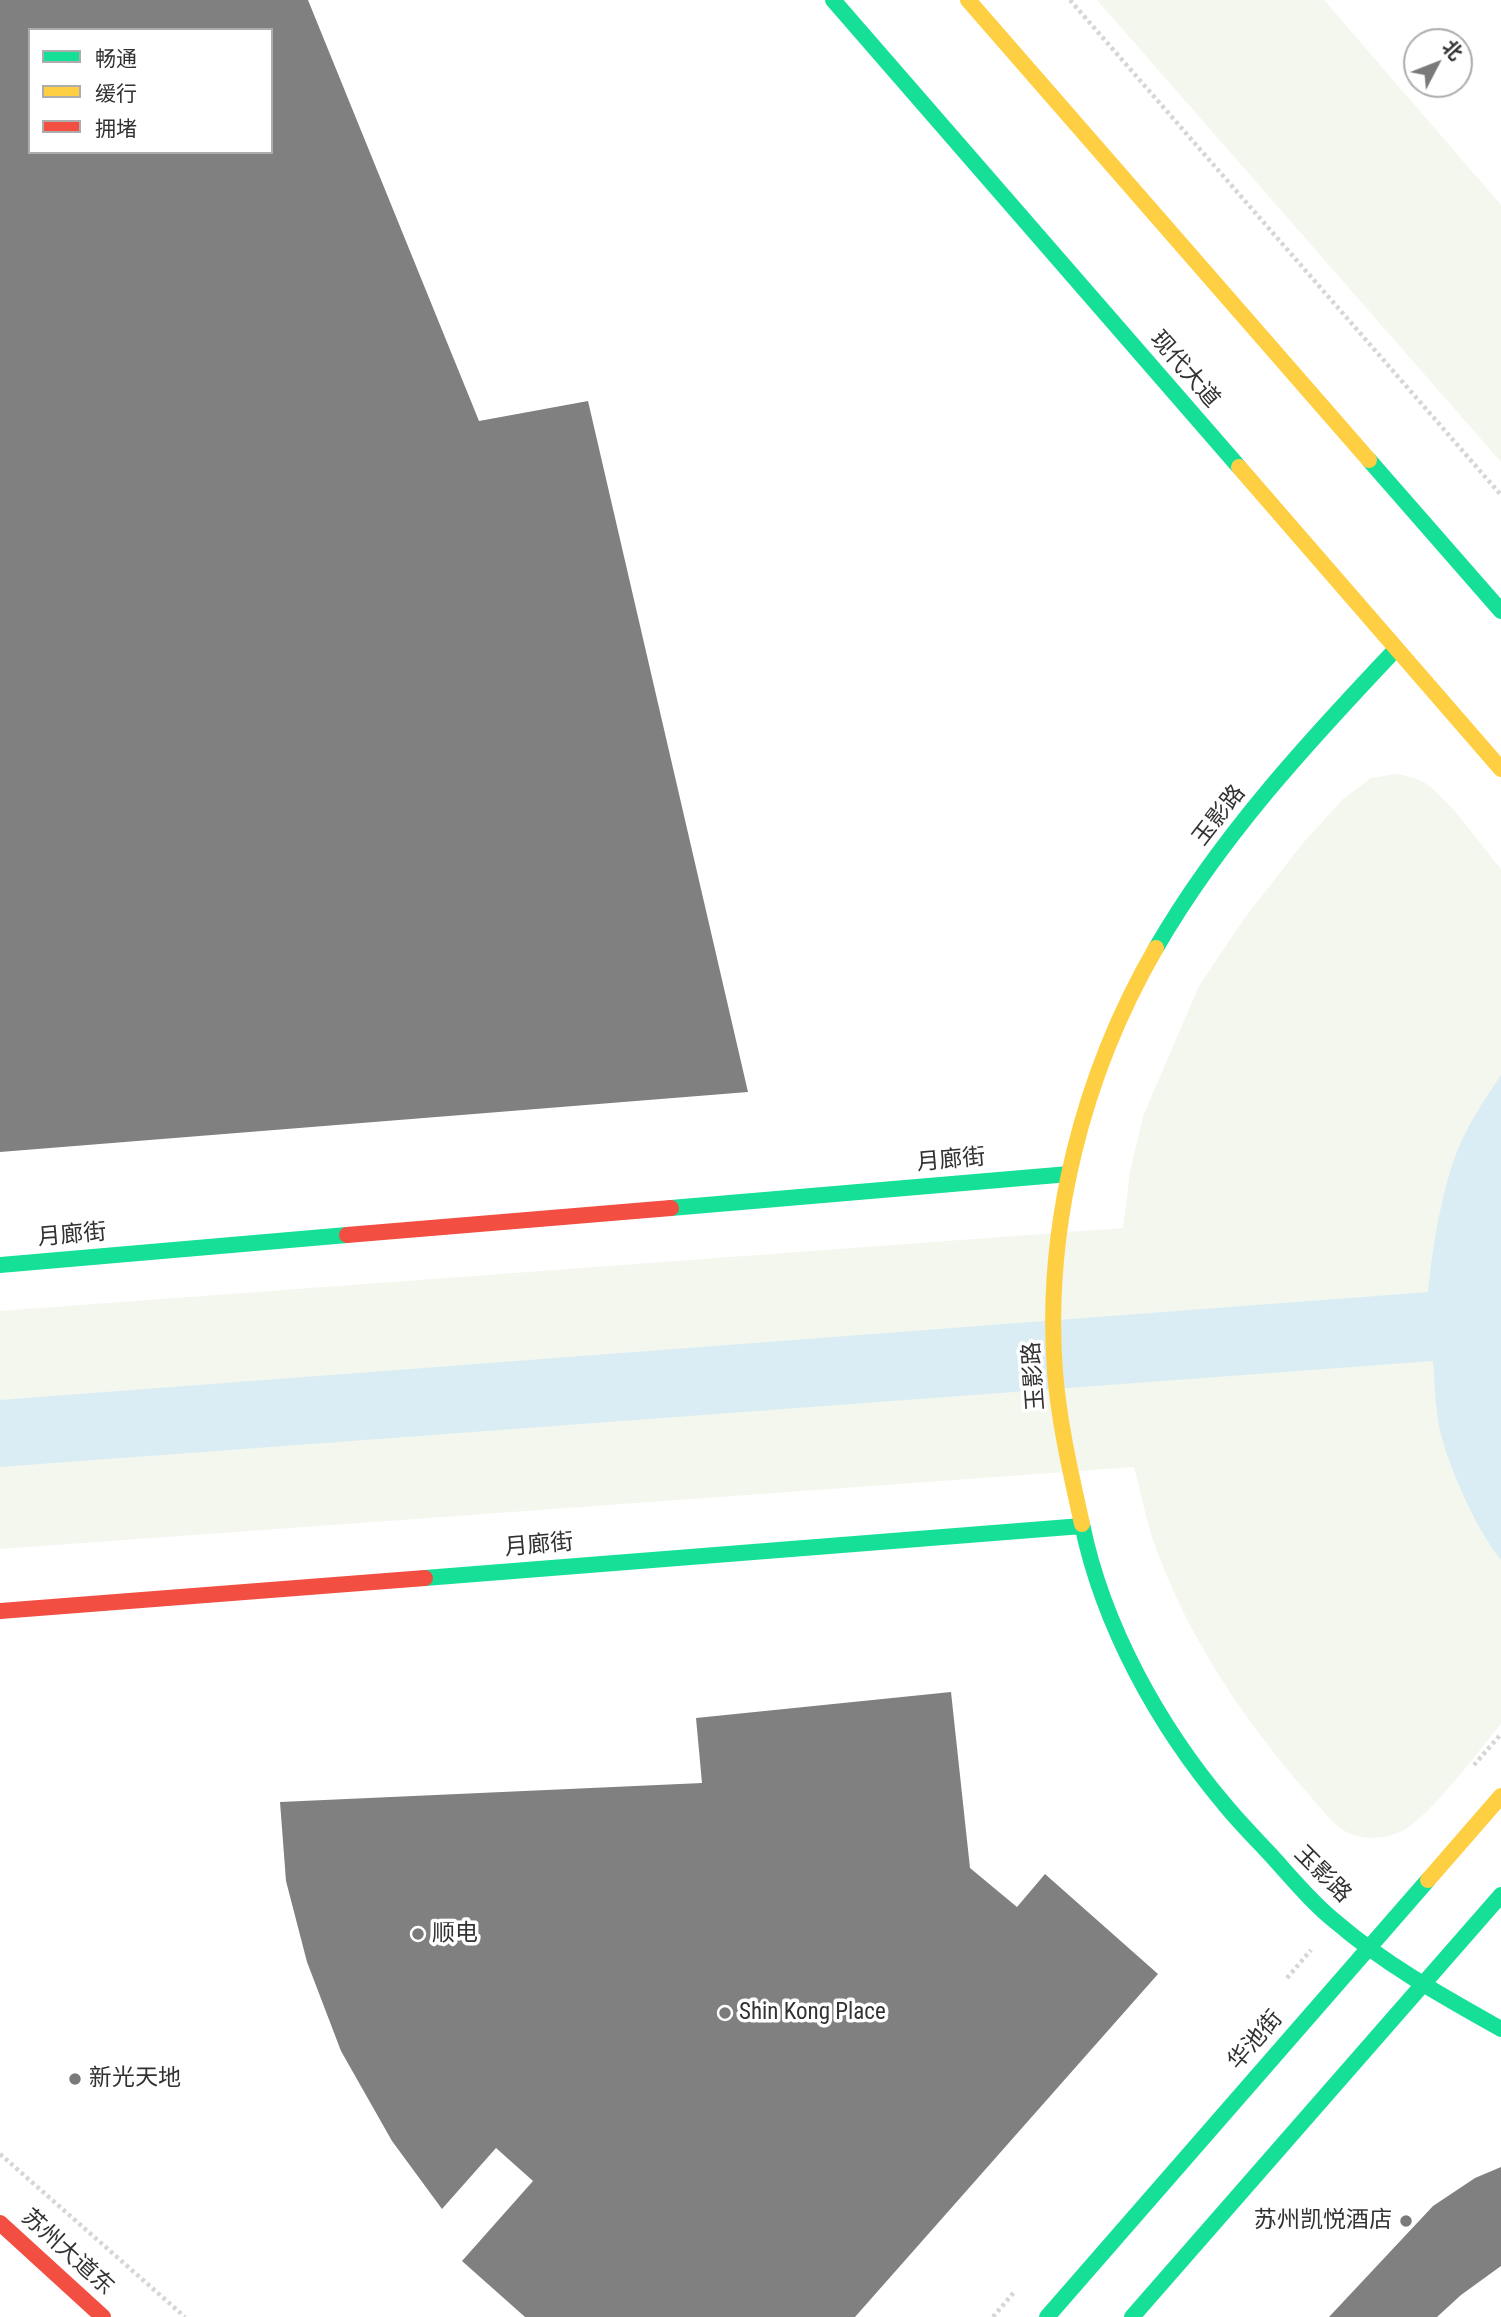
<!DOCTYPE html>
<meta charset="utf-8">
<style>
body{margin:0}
#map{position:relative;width:1501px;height:2317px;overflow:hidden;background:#fff;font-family:"Roboto Condensed","Noto Sans SC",sans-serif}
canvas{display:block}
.legend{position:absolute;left:28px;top:28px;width:245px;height:126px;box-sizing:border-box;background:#fff;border:2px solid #adadad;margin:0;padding:9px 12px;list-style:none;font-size:21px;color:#323232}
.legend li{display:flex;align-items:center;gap:14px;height:35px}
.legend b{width:35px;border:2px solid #adadad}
.north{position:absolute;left:1403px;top:28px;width:70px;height:70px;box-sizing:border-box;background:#fff;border:2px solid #adadad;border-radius:50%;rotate:48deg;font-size:19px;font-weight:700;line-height:28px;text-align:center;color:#323232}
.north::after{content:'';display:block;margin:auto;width:24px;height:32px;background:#7a7a7a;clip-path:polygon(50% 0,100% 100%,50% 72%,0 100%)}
</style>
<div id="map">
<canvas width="1501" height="2317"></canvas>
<ul class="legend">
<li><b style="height:9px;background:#16e098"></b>畅通</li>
<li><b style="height:9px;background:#ffcf43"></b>缓行</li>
<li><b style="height:9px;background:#f24e42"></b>拥堵</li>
</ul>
<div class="north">北</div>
</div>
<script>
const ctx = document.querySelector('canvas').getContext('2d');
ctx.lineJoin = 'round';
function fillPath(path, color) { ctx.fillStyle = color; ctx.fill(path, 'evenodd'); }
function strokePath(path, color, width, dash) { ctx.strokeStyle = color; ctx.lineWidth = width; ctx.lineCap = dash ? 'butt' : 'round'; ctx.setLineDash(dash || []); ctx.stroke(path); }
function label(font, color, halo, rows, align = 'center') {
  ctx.font = font + ' "Roboto Condensed","Noto Sans SC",sans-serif'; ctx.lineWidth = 7; ctx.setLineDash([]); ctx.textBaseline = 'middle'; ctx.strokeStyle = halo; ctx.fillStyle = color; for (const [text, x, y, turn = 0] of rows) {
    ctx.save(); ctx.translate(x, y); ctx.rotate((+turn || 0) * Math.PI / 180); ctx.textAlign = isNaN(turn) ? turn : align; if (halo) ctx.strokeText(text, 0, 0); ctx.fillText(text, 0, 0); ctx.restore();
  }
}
fillPath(new Path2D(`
 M1097 0H1324L1501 205V462Z
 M1396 774C1407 776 1418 778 1428 785 1451 802 1481 845 1501 869V1724C1479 1750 1428 1820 1400 1832 1385 1839 1363 1840 1348 1833 1333 1825 1315 1801 1303 1788 1244 1719 1193 1644 1160 1559 1148 1530 1142 1497 1134 1467L0 1549V1311L1123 1228 1130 1172 1143 1116 1199 986 1244 919 1303 843 1343 799 1371 778Z`), '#f3f7ee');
fillPath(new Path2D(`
 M1501 1075V1560C1477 1531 1449 1468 1440 1431 1435 1408 1435 1384 1433 1361L0 1467V1400L1428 1292C1432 1250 1441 1194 1456 1154 1467 1126 1484 1100 1501 1075Z`), '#dbedf4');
fillPath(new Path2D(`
 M0 0H308L479 421 588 401 748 1092 0 1152ZM30 30H271V152H30Z
 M951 1692 970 1868 1017 1907 1045 1874 1158 1974 855 2317H525L462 2261 533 2181 496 2148 442 2209 392 2141 341 2051 307 1962 286 1881 280 1802 702 1783 696 1718Z
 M1501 2167V2266L1461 2295 1437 2317H1329L1433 2206 1475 2178Z`), '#808080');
strokePath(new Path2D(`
 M1070 0 1501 495
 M1474 1765 1501 1734
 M1287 1978 1311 1950
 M0 2154 185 2317
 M993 2317 1015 2291`), '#d6d6d6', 4.5, [3.5, 3.5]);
strokePath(new Path2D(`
 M833 0 1239 467
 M1369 460 1501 611
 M1156 948C1220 837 1308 742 1396 649
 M671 1208 1069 1174
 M0 1265 347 1235
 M1082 1524C1103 1626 1159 1727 1226 1806 1240 1823 1255 1838 1269 1853 1291 1877 1311 1902 1336 1922 1386 1965 1444 1997 1501 2029
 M425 1578 1082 1526
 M1047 2317 1428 1880
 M1132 2317 1501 1895`), '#16e098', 16);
strokePath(new Path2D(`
 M968 0 1369 460
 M1239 467 1501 769
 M1082 1524C1071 1474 1059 1423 1055 1372 1044 1226 1083 1074 1156 948
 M1428 1880 1501 1796`), '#ffcf43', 16);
strokePath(new Path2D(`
 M347 1235 671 1208
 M0 1611 425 1578
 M0 2223 103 2317`), '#f24e42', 16);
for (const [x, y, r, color] of [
 [418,1934,7,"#7a7a7a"],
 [725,2013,7,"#7a7a7a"],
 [75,2079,7,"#7a7a7a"],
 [1406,2221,7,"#7a7a7a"]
]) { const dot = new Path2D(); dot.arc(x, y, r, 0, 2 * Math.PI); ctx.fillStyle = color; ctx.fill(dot); strokePath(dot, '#fff', 2.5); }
label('23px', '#323232', '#fff', [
 ["现代大道",1184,370,49],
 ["玉影路",1220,816,-52],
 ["月廊街",951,1161,-5],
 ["月廊街",72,1236,-5],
 ["玉影路",1035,1376,-94],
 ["月廊街",539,1546,-5],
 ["玉影路",1322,1875,45],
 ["华池街",1256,2041,-49],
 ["苏州大道东",67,2253,42]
]);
label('23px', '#323232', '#fff', [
 ["顺电",432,1934],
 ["Shin Kong Place",739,2013],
 ["新光天地",89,2079],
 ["苏州凯悦酒店",1392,2221,"right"]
], 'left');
</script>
